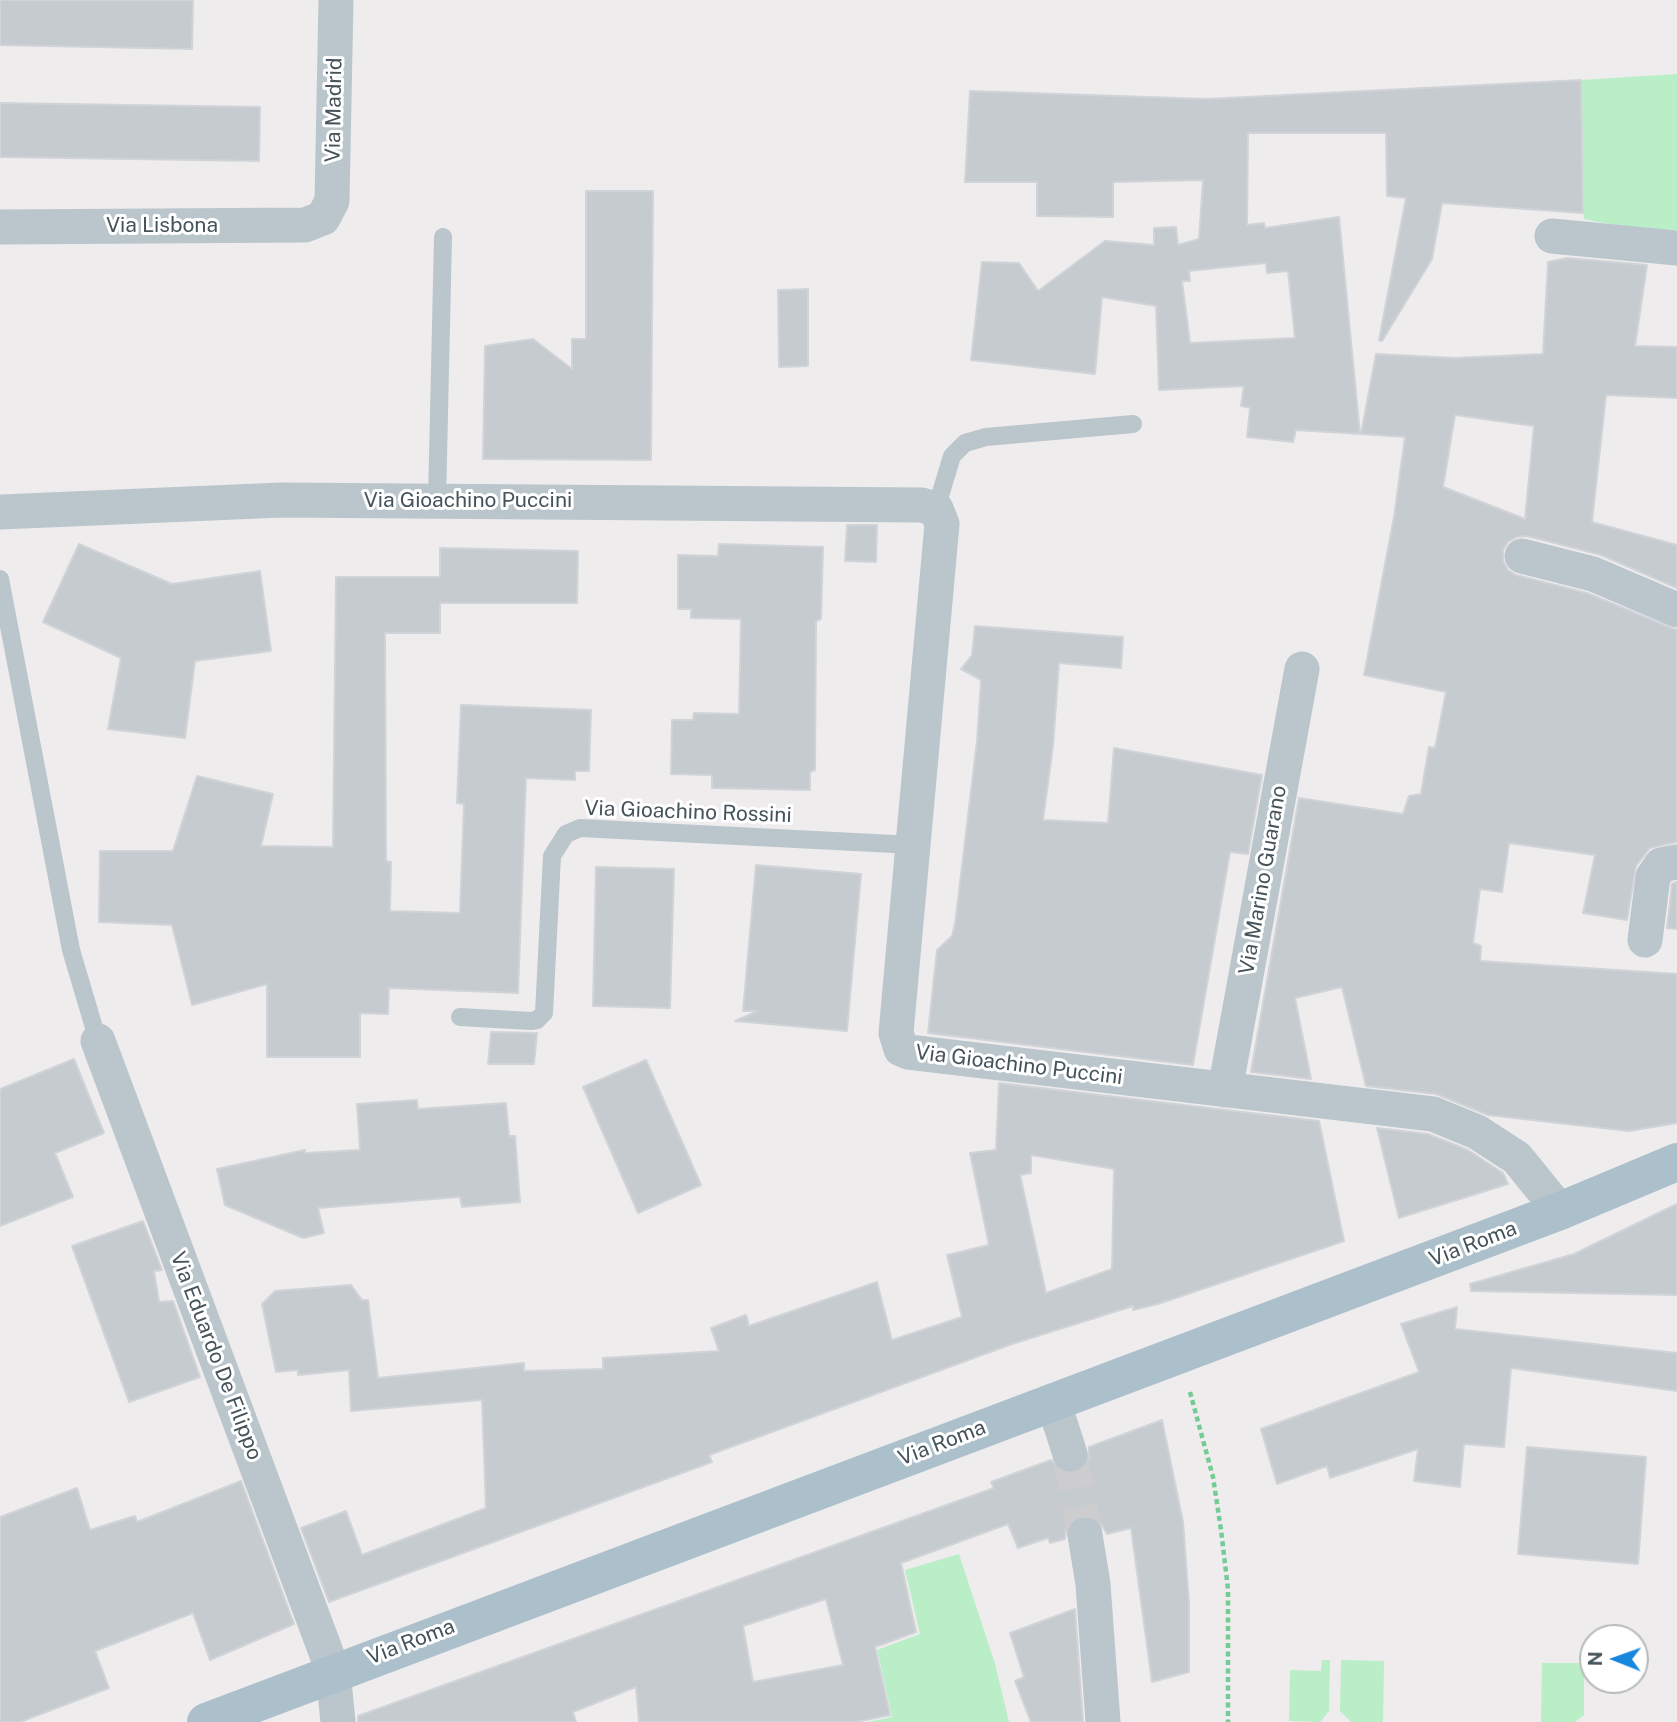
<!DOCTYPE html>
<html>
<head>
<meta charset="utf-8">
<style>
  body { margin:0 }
  #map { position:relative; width:1677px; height:1722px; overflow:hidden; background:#efeced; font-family:"Public Sans",sans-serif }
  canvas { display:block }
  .north { position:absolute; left:1579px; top:1624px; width:70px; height:70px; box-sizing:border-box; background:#fff; border:2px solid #b5babd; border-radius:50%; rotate:271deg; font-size:19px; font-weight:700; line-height:28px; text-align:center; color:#45535a }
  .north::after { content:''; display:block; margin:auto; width:24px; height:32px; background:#1888de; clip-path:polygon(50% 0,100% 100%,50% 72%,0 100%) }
</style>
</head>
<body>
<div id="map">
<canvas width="1677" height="1722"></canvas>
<div class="north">N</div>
</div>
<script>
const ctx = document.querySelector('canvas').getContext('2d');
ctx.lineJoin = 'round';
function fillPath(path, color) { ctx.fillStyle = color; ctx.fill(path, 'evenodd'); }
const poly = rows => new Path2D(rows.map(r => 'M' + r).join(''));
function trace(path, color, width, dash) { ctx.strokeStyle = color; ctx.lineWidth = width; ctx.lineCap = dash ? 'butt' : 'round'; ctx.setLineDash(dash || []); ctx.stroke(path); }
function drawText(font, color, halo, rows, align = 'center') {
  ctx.font = font + ' "Public Sans",sans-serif'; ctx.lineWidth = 6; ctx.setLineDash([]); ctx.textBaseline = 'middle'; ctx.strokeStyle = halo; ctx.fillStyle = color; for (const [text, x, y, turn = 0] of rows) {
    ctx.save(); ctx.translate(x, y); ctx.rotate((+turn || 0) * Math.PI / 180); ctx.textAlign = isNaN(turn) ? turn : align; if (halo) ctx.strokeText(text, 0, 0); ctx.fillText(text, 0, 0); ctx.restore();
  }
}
const green = poly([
  [1677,74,1677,230,1632,229,1584,219,1581,80],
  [959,1554,995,1664,1009,1722,868,1722,892,1717,877,1650,920,1634,905,1570],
  [1322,1660,1330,1660,1329,1711,1320,1722,1289,1721,1290,1670,1321,1671],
  [1341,1660,1384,1661,1383,1722,1351,1722,1340,1711],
  [1542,1663,1584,1663,1584,1715,1575,1722,1541,1722]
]);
const building = poly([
  [0,0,193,0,192,49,0,45,0,0],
  [1581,80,1583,213,1442,203,1432,259,1382,341,1379,340,1406,198,1387,196,1386,133,1248,133,1247,225,1264,223,1265,228,1339,217,1360,434,1296,430,1293,442,1247,437,1250,408,1241,406,1244,386,1159,390,1156,306,1102,297,1095,374,971,360,982,262,1019,263,1038,291,1105,241,1154,245,1154,228,1176,227,1178,245,1199,239,1203,180,1113,182,1113,217,1037,216,1037,182,965,182,970,91,1207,99,1581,80],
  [1266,263,1267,273,1288,271,1295,338,1190,343,1182,281,1190,281,1189,271,1266,263],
  [0,103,260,107,259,161,0,157,0,103],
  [586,191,653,191,651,460,483,459,485,346,533,339,572,369,572,339,586,339,586,191],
  [1567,258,1647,265,1635,346,1677,347,1677,398,1606,395,1592,522,1677,545,1677,588,1601,555,1527,536,1517,537,1508,542,1503,550,1503,561,1508,570,1516,575,1587,593,1677,630,1677,842,1650,848,1636,866,1627,920,1583,913,1595,855,1509,843,1502,892,1480,889,1473,943,1481,946,1480,961,1677,974,1677,1123,1629,1131,1488,1115,1436,1094,1366,1086,1342,987,1295,998,1311,1079,1251,1072,1299,798,1403,814,1409,796,1421,794,1429,747,1435,748,1446,692,1364,675,1394,517,1405,437,1361,434,1376,354,1455,358,1543,354,1548,262,1567,258],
  [1455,415,1534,426,1525,519,1443,487,1455,415],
  [808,289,808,366,779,367,778,290,808,289],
  [847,525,877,525,876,562,845,561,847,525],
  [79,544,172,584,260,571,271,651,195,661,185,738,108,729,121,658,43,622,79,544],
  [719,544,823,547,821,619,816,621,815,770,810,772,810,790,712,788,712,775,671,774,672,720,693,720,694,713,739,714,741,619,691,618,691,609,678,609,678,555,718,556,719,544],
  [440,548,578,551,577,603,440,603,440,633,385,633,386,861,391,862,390,911,460,913,464,804,457,803,461,705,591,710,589,771,575,771,575,780,526,778,518,993,389,988,388,1014,360,1013,360,1057,267,1057,267,984,192,1005,172,925,99,922,100,851,173,851,197,776,273,794,261,846,333,847,336,577,440,577,440,548],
  [975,626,1123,637,1121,668,1059,663,1053,746,1043,820,1108,823,1114,748,1262,775,1248,854,1230,852,1193,1065,928,1033,937,950,952,936,955,924,977,741,981,680,961,669,972,655,975,626],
  [756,865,861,874,847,1031,735,1021,758,1011,743,1011,756,865],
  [596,867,674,869,670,1008,593,1006,596,867],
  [1677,882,1677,929,1667,928,1672,884,1677,882],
  [491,1032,537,1033,534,1064,488,1064,491,1032],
  [74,1059,104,1133,55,1153,73,1197,0,1226,0,1089,74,1059],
  [646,1060,701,1185,638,1213,583,1087,646,1060],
  [999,1083,1319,1121,1344,1241,1158,1304,1133,1310,1133,1306,1012,1344,709,1455,712,1462,329,1602,301,1528,346,1511,362,1555,486,1508,482,1400,351,1411,349,1370,298,1375,298,1370,276,1372,262,1304,275,1291,351,1285,362,1300,368,1300,378,1378,524,1363,524,1371,603,1369,603,1358,719,1351,711,1328,746,1315,749,1326,877,1282,892,1340,962,1317,947,1255,989,1245,970,1153,996,1150,999,1083],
  [1031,1155,1114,1169,1112,1269,1046,1293,1020,1175,1031,1173,1031,1155],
  [417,1100,418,1109,506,1103,509,1136,515,1136,520,1202,462,1207,460,1197,318,1208,324,1233,303,1238,225,1205,217,1169,305,1150,305,1153,360,1150,357,1104,417,1100],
  [1377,1128,1428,1134,1468,1150,1503,1173,1508,1184,1399,1218,1377,1128],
  [1677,1204,1677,1295,1471,1291,1470,1284,1574,1254,1677,1204],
  [143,1221,162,1270,154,1271,159,1302,173,1301,200,1377,129,1402,72,1246,143,1221],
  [1457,1307,1455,1329,1677,1353,1677,1391,1511,1368,1504,1447,1464,1444,1460,1487,1414,1481,1418,1449,1330,1478,1327,1466,1277,1484,1261,1429,1419,1372,1401,1324,1457,1307],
  [1162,1420,1183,1522,1189,1603,1189,1672,1152,1682,1131,1528,1107,1534,1100,1522,1082,1515,1072,1520,1066,1529,1065,1539,1050,1543,1048,1538,1018,1548,1008,1524,901,1563,916,1632,875,1647,890,1715,856,1722,639,1722,636,1687,573,1712,576,1722,358,1722,358,1716,994,1488,991,1482,1051,1460,1065,1473,1077,1473,1089,1459,1089,1447,1162,1420],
  [826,1599,843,1665,753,1682,743,1626,826,1599],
  [1527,1447,1646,1457,1638,1564,1518,1554,1527,1447],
  [241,1481,294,1624,210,1660,193,1613,95,1651,109,1688,20,1722,0,1722,0,1517,77,1488,90,1530,135,1516,137,1522,241,1481],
  [1075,1609,1083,1722,1031,1722,1015,1681,1024,1677,1010,1633,1075,1609]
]);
const streetTunnel = poly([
  [1070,1454,1085,1535]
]);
const path = poly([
  [1190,1392,1213,1477,1221,1530,1228,1589,1228,1722]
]);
const lane = poly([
  [437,501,443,237],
  [936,509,952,456,965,443,986,437,1133,424],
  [0,579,71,950,98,1041],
  [460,1017,531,1021,537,1020,544,1013,552,856,566,834,580,828,913,845]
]);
const street = poly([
  [0,227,305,225,323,218,332,201,336,0],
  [1552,236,1677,248],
  [0,512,282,500,922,505,936,509,942,524,896,1033,901,1049,908,1052,1433,1114,1477,1132,1517,1158,1560,1211],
  [1522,556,1593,574,1677,610],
  [1645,940,1653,877,1661,865,1677,862],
  [98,1041,333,1671,338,1722],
  [1225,1090,1302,669],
  [1053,1401,1070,1454],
  [1085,1535,1093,1584,1103,1722]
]);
const primary = poly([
  [206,1722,1560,1211,1677,1162]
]);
const streetNames = [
  ["Via Madrid",334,110,-89],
  ["Via Lisbona",162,226],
  ["Via Gioachino Puccini",468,501],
  ["Via Gioachino Rossini",688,812,2],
  ["Via Marino Guarano",1263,880,-80],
  ["Via Gioachino Puccini",1019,1065,7],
  ["Via Roma",1473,1244,-21],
  ["Via Eduardo De Filippo",216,1356,69],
  ["Via Roma",942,1443,-21],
  ["Via Roma",411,1642,-21]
];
fillPath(green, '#b9eec7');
fillPath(building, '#c6cbd0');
trace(building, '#d0d4d8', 2);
trace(streetTunnel, '#cdcdd0', 35, [35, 18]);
trace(path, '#72cc94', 4.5, [5, 3.5]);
trace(lane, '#bac6cc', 18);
trace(street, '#bac6cc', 35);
trace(primary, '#acc0cc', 38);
drawText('21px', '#45535a', '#fff', streetNames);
</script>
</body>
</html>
